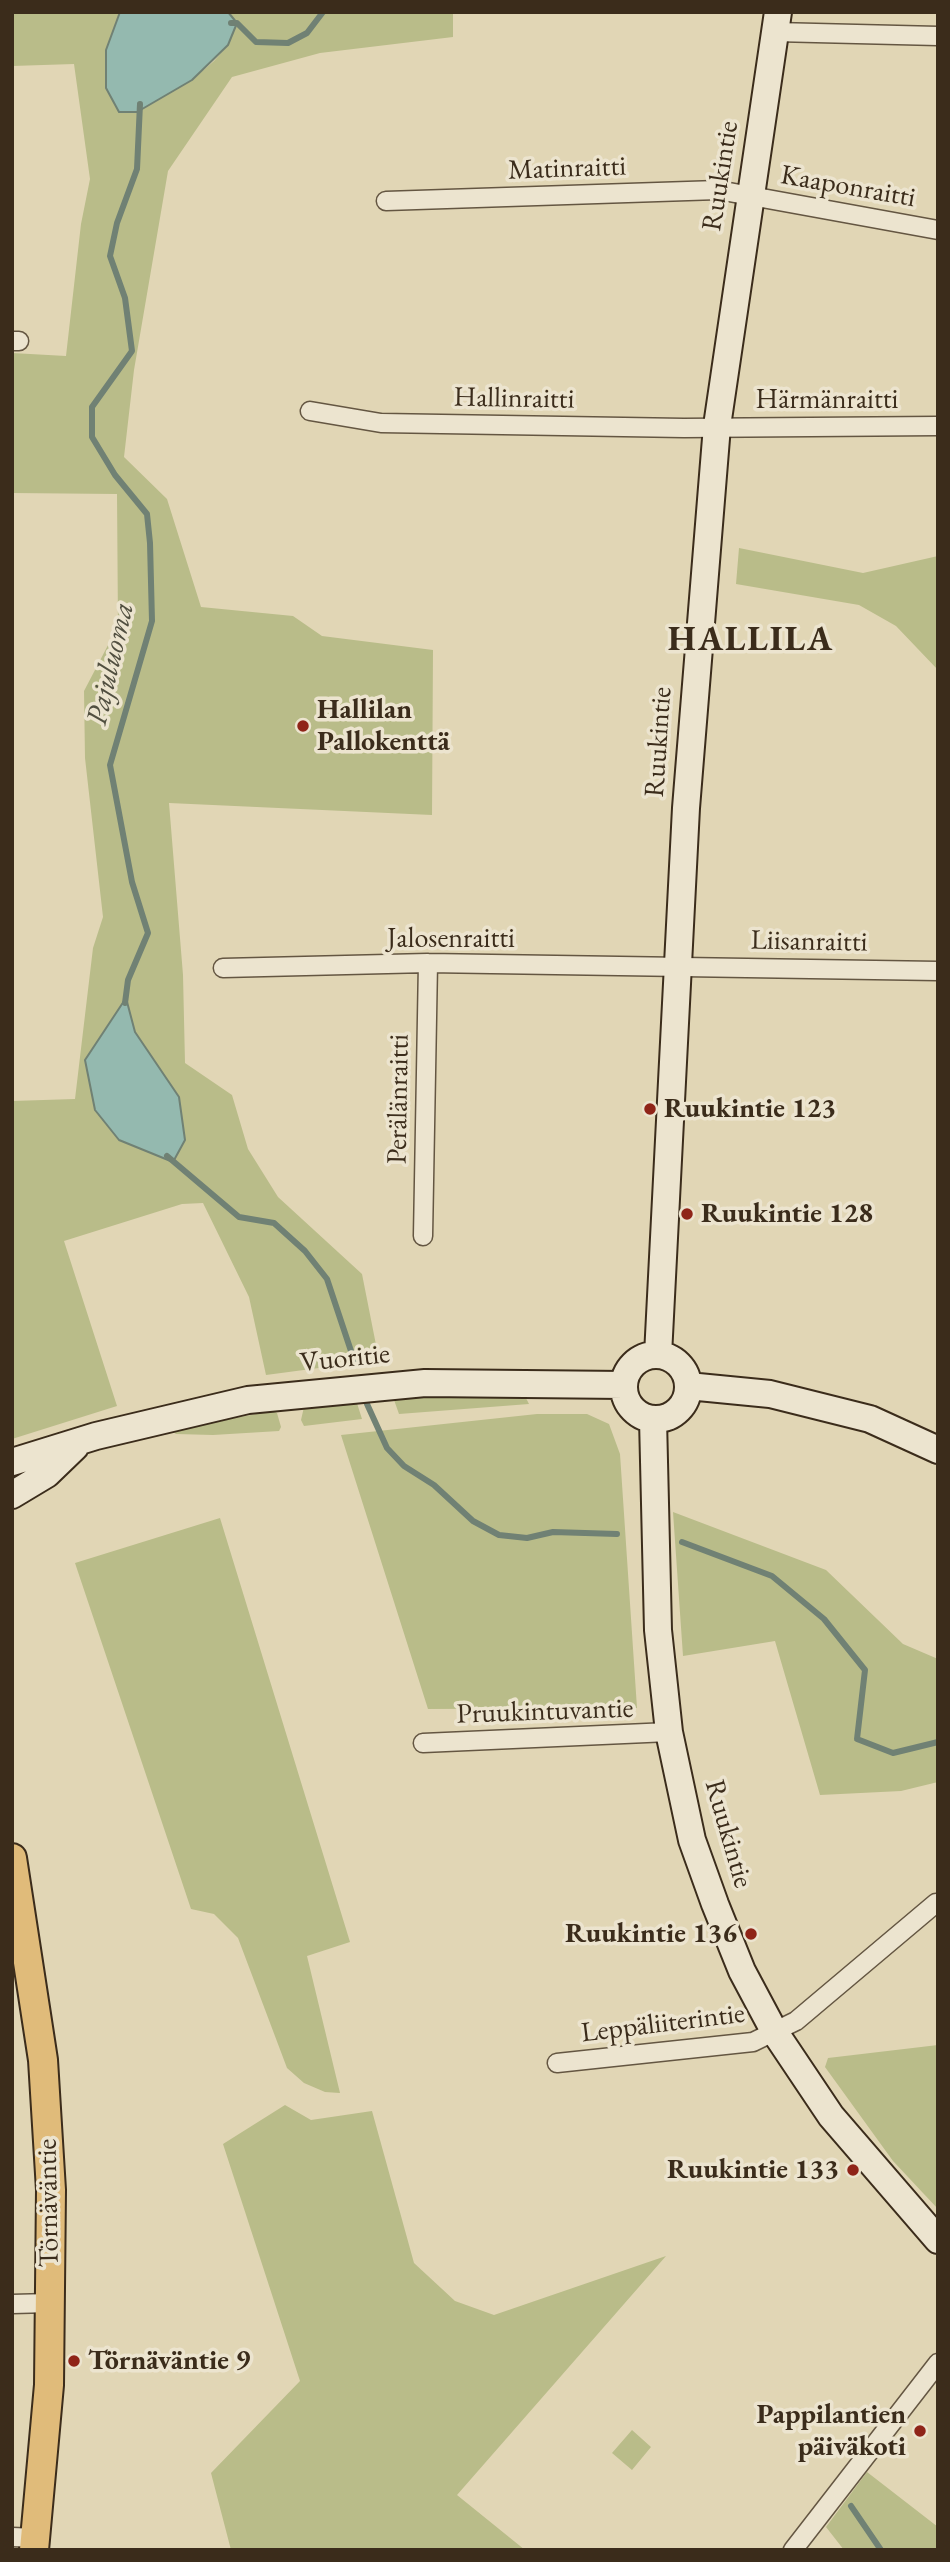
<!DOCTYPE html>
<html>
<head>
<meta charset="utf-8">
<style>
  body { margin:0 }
  #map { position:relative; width:950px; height:2562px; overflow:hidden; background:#e1d6b5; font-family:"EB Garamond",serif }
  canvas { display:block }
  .frame { position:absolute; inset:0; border:14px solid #3b2c1b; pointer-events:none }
</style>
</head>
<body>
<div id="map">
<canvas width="950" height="2562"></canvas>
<div class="frame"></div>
</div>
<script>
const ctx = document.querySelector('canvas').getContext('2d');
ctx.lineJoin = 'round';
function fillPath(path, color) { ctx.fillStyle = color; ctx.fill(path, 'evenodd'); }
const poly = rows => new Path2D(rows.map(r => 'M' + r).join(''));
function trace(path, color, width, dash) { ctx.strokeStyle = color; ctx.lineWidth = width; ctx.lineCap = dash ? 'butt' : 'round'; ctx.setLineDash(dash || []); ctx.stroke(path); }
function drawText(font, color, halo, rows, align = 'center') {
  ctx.font = font + ' "EB Garamond",serif'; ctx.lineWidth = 7; ctx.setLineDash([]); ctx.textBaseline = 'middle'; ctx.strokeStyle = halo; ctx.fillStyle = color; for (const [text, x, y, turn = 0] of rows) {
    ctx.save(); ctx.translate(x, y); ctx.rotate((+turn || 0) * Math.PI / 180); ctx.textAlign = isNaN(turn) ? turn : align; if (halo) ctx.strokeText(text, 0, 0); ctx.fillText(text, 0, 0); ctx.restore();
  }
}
const green = poly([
  [12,12,120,12,106,50,119,112,137,112,192,80,214,61,228,45,237,23,228,12,453,12,453,37,320,53,232,77,168,171,134,370,124,457,167,499,201,607,293,616,322,636,433,650,432,815,169,803,183,975,185,1063,232,1095,248,1149,278,1197,362,1274,379,1360,266,1375,249,1297,203,1203,182,1204,64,1241,117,1406,12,1439,12,1101,75,1099,93,948,103,917,85,758,84,691,118,626,117,494,12,493,12,353,66,356,81,224,90,179,74,64,12,66],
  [126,999,135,1032,144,1049,85,1060],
  [739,548,863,573,938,556,938,670,896,626,859,605,736,584],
  [462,1394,526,1398,529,1404,399,1414,393,1397],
  [356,1400,362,1419,304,1426,301,1420,304,1407],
  [272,1411,277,1413,281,1427,279,1431,213,1435,176,1434,171,1430],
  [537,1414,587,1414,609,1424,620,1454,637,1708,428,1709,341,1435],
  [673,1512,826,1570,903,1644,938,1659,938,1782,901,1791,820,1795,775,1641,683,1656],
  [220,1518,350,1942,307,1956,340,2093,325,2092,304,2083,287,2068,238,1938,214,1914,191,1909,75,1563],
  [938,2045,938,2209,893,2161,825,2067,828,2058],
  [285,2105,311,2120,372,2111,414,2263,455,2301,494,2315,666,2256,457,2495,525,2550,231,2550,211,2473,300,2381,223,2144],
  [632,2430,651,2447,632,2470,612,2453],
  [867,2472,938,2527,938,2550,844,2550,826,2527]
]);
const water = poly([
  [120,12,228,12,237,23,228,45,192,80,137,112,119,112,106,88,106,50,120,12],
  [126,998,135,1032,179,1097,185,1140,173,1162,119,1140,95,1110,85,1060,126,998]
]);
const stream = poly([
  [231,23,237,23,256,42,288,43,307,33,323,12],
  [125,1003,128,980,148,933,132,882,110,765,152,621,150,543,147,514,115,475,92,437,92,407,132,351,125,298,110,256,117,223,137,169,140,104],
  [167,1156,239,1217,274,1223,305,1251,327,1279,355,1363],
  [367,1404,387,1448,404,1466,434,1485,473,1521,499,1535,527,1538,553,1532,617,1534],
  [682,1542,772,1576,824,1619,865,1670,857,1739,893,1753,938,1742],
  [851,2506,881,2550]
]);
const street = poly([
  [775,32,938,36],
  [386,201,718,190,938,230],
  [12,341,19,341],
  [310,411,381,423,684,428,938,426],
  [223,968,428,963,938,971],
  [423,1236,428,963],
  [423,1743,669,1732],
  [557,2063,753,2042,796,2021,936,1903],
  [12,2304,50,2303],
  [12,2537,36,2538],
  [793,2550,938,2363]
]);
const secondary = poly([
  [658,1355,686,808,717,426,778,12],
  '624 1387a32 32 0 1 1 64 0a32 32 0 1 1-64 0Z',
  [688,1386,770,1394,870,1419,938,1450],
  [653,1419,658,1630,669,1732,692,1840,715,1904,742,1971,774,2031,831,2116,938,2240],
  [12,1462,96,1436,248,1400,425,1383,624,1385],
  [12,1495,47,1474,75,1447]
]);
const primary = poly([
  [12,1858,43,2060,51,2190,49,2385,34,2550]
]);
const markers = [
  [303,726,7,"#8f2418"],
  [650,1109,7,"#8f2418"],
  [687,1214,7,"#8f2418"],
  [751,1934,7,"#8f2418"],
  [853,2170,7,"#8f2418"],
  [74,2361,7,"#8f2418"],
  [920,2431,7,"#8f2418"]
];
const streetNames = [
  ["Matinraitti",567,169,-2],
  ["Ruukintie",721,176,-81],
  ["Kaaponraitti",848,187,10],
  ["Hallinraitti",514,399,1],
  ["Härmänraitti",827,400],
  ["Ruukintie",659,742,-86],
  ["Jalosenraitti",451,939],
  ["Liisanraitti",809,942,1],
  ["Perälänraitti",399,1099,-89],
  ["Vuoritie",345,1359,-6],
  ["Pruukintuvantie",545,1712,-2],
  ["Ruukintie",728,1834,74],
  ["Leppäliiterintie",663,2024,-7],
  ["Törnäväntie",49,2203,-91]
];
const poiNames = [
  ["Hallilan",317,710],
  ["Pallokenttä",317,742],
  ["Ruukintie 123",664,1109],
  ["Ruukintie 128",701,1214],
  ["Ruukintie 136",737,1934,"right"],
  ["Ruukintie 133",839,2170,"right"],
  ["Törnäväntie 9",88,2361],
  ["Pappilantien",906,2415,"right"],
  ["päiväkoti",906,2447,"right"]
];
const waterNames = [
  ["Pajuluoma",111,664,-77]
];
const districtNames = [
  ["HALLILA",751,640]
];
fillPath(green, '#b9bc89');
fillPath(water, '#94b9af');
trace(water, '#708174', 2);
trace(stream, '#708174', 6);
trace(street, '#645642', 21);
trace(secondary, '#3b2c1b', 30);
trace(primary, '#3b2c1b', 32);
trace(street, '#ece4cf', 18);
trace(secondary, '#ece4cf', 26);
trace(primary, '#e0bb7a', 28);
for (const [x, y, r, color] of markers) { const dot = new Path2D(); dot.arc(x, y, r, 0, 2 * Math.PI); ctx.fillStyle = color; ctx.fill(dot); trace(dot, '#ece4cf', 2.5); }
drawText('28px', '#3b2c1b', '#ece4cf', streetNames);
drawText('bold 28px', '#3b2c1b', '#ece4cf', poiNames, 'left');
drawText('italic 30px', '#514f40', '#ece4cf', waterNames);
ctx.letterSpacing = '2px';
drawText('bold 35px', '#3b2c1b', '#ece4cf', districtNames);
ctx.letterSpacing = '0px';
</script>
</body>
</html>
